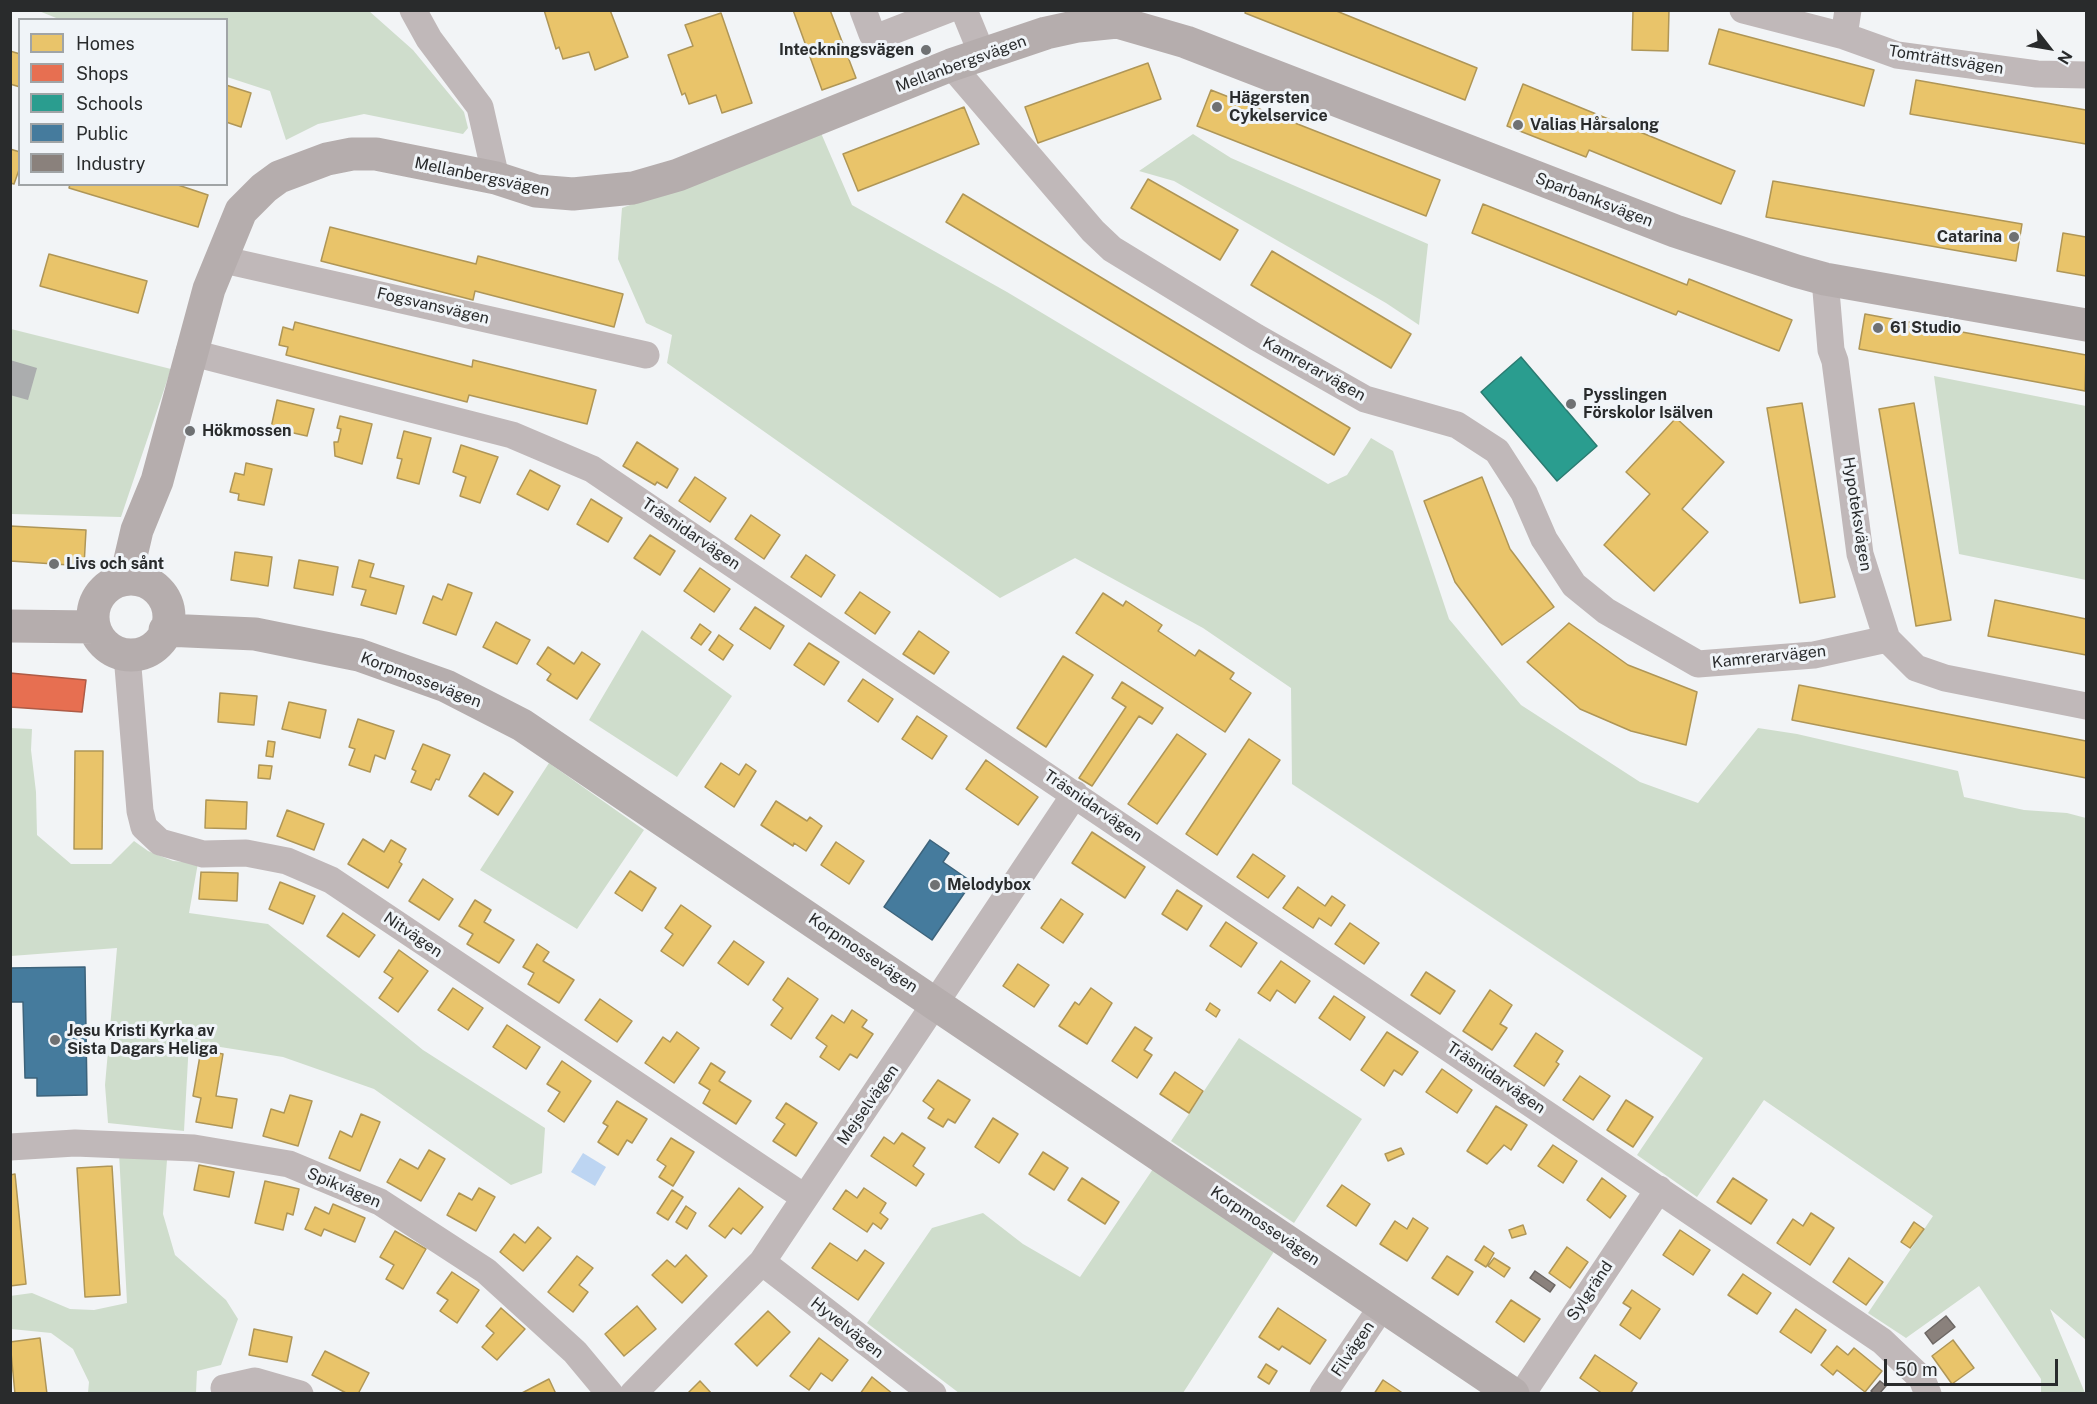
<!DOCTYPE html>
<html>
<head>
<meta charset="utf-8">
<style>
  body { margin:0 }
  #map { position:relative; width:2097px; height:1404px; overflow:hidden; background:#f2f4f6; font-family:"Public Sans",sans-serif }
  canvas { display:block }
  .frame { position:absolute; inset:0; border:12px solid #292b2c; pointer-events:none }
  .legend { position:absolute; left:18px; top:18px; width:210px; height:168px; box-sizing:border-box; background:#f0f4f8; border:2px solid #a0a4a6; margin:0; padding:8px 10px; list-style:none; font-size:18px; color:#292b2c }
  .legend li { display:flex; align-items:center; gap:12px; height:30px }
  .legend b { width:30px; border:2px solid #a0a4a6 }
  .north { position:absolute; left:2019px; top:18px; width:60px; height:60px; -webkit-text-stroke:4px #f0f4f8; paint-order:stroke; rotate:121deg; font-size:16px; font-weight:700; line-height:24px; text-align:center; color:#292b2c }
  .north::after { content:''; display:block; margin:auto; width:21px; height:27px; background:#292b2c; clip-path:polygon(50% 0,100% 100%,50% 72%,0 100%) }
  .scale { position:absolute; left:1884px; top:1359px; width:174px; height:27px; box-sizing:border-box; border:3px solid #292b2c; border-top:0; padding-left:8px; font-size:18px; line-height:21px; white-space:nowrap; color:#292b2c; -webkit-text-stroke:4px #f0f4f8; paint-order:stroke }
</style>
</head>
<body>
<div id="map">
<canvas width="2097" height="1404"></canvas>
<div class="frame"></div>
<ul class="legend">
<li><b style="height:16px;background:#e9c46a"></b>Homes</li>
<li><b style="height:16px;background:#e76f51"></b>Shops</li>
<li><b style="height:16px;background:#2a9d8f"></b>Schools</li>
<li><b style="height:16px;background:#457b9d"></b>Public</li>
<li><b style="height:16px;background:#8a817c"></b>Industry</li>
</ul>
<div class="north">N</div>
<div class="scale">50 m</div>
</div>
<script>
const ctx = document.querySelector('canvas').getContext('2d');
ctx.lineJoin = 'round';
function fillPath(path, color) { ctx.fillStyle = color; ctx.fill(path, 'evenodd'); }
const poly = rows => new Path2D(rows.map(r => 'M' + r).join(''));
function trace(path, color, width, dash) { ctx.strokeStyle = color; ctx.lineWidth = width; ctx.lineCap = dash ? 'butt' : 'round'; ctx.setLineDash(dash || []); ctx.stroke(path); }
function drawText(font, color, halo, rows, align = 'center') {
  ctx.font = font + ' "Public Sans",sans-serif'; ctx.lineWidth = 6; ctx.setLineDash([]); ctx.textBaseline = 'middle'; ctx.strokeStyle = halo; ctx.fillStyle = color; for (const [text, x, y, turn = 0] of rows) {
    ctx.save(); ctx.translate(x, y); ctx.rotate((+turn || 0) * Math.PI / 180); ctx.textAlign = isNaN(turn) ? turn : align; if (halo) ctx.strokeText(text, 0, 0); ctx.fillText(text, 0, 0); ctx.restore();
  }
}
const green = poly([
  [39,11,369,11,413,50,464,112,468,128,463,134,364,114,318,124,286,140,270,91,227,77,226,20,61,20],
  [821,133,852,205,1007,292,1328,484,1347,475,1371,438,1393,451,1449,619,1521,705,1640,782,1698,803,1758,728,1797,734,1958,771,1964,797,2024,810,2067,813,2086,818,2086,1340,2050,1309,2085,1393,2041,1393,2041,1379,1979,1286,1906,1338,1868,1313,1933,1216,1764,1100,1697,1197,1637,1155,1703,1058,1292,784,1291,688,1203,628,1075,558,1000,598,667,363,672,335,646,323,618,259,622,208],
  [1193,134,1231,158,1428,244,1419,325,1386,303,1174,181,1139,171],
  [11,329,171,369,121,517,11,514],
  [1934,376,2086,406,2086,580,1959,554],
  [642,630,732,696,677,777,589,720],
  [10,728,32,729,31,750,36,792,37,835,71,864,111,864,134,841,148,851,173,861,198,863,189,913,268,924,423,1050,545,1128,542,1173,511,1185,374,1089,283,1057,189,1042,184,1131,108,1123,105,1085,117,948,11,956],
  [549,763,644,830,577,929,480,870],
  [1239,1038,1362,1119,1294,1223,1171,1141],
  [119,1153,167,1160,163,1214,175,1255,226,1300,238,1319,221,1365,197,1371,196,1393,88,1393,89,1382,73,1349,51,1333,11,1329,10,1296,32,1293,70,1309,94,1310,127,1303],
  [1153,1169,1275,1250,1183,1393,959,1393,867,1323,932,1228,983,1213,1023,1244,1080,1277]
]);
const water = poly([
  [583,1153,606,1167,595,1186,571,1172]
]);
const homes = poly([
  [544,10,610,10,628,57,595,70,589,52,563,59,559,47,556,49,544,10],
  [793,10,830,10,856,78,822,90,793,10],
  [1246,10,1334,10,1477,68,1465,100,1245,13,1246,10],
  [1633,10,1669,10,1668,51,1632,50,1633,10],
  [721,13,752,103,722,113,716,95,689,104,685,93,682,95,668,55,693,46,685,25,721,13],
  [1719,29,1874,70,1864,106,1709,64,1719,29],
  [10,51,20,54,20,87,10,84,10,51],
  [1148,63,1161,99,1038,143,1025,107,1148,63],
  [1916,80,2086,110,2086,144,1910,114,1916,80],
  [1523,84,1735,171,1721,204,1589,150,1586,157,1507,126,1523,84],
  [226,85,251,93,241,127,226,122,226,85],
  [1211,90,1440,180,1426,216,1197,126,1211,90],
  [964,107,979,144,858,191,843,154,964,107],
  [10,149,20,152,20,167,14,184,10,183,10,149],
  [1148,179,1238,230,1220,260,1131,208,1148,179],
  [1773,181,2022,224,2016,261,1766,217,1773,181],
  [70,184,175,184,208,195,198,227,69,188,70,184],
  [963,194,1350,428,1334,455,946,222,963,194],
  [1483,204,1687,285,1689,279,1792,320,1779,351,1678,311,1676,315,1472,233,1483,204],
  [330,227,476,264,478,256,623,294,614,327,475,291,473,300,321,261,330,227],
  [2063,233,2086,237,2086,276,2057,271,2063,233],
  [1272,251,1411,334,1391,368,1251,285,1272,251],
  [49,254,147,281,138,313,40,286,49,254],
  [1865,314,2086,355,2085,391,1859,349,1865,314],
  [295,322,472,367,473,360,596,390,587,424,469,395,467,402,286,355,288,347,279,345,283,327,293,330,295,322],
  [277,400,314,409,307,436,271,428,277,400],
  [1802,403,1835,597,1800,603,1767,408,1802,403],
  [1914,403,1951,620,1916,626,1879,409,1914,403],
  [340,416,372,424,362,464,335,456,334,442,338,442,341,429,337,428,340,416],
  [1676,418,1724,462,1682,509,1708,532,1654,591,1604,545,1650,494,1626,472,1676,418],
  [404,431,431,438,419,484,397,478,402,459,397,458,404,431],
  [637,442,678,469,667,488,657,482,655,485,623,466,637,442],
  [461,445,498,457,480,503,460,496,466,477,453,472,461,445],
  [246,463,272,469,264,505,238,500,239,494,230,492,235,473,244,475,246,463],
  [530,470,560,486,548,510,517,494,530,470],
  [695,477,726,498,710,522,679,501,695,477],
  [1482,477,1510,549,1554,607,1502,645,1455,582,1424,501,1482,477],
  [591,499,622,518,608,542,577,524,591,499],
  [751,515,780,535,764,559,735,539,751,515],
  [10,526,86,530,84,566,10,561,10,526],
  [650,535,675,551,660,575,634,558,650,535],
  [235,552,272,557,268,586,231,580,235,552],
  [806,555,835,575,821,597,791,577,806,555],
  [299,560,338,567,333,595,294,588,299,560],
  [359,560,374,564,370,577,404,586,396,614,361,605,366,590,352,587,359,560],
  [700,568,730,589,714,612,684,591,700,568],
  [448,584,472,593,456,635,423,623,433,596,442,600,448,584],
  [860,592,890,612,875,634,845,613,860,592],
  [1103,593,1123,606,1126,601,1162,625,1158,631,1195,656,1199,650,1234,673,1230,679,1251,693,1225,732,1076,633,1103,593],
  [1995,600,2086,619,2086,655,1988,636,1995,600],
  [755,607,784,626,770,649,740,629,755,607],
  [496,622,530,640,517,664,483,647,496,622],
  [1569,623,1628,665,1697,692,1686,745,1631,731,1580,709,1527,662,1569,623],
  [700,624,711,632,701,645,691,638,700,624],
  [919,631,949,652,934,674,903,654,919,631],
  [719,635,733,645,723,660,709,650,719,635],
  [809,643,839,662,824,685,794,665,809,643],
  [548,647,574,664,582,652,600,664,577,699,547,680,551,674,537,664,548,647],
  [1063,656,1093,675,1046,747,1017,728,1063,656],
  [863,679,893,699,878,722,848,701,863,679],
  [1122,682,1163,708,1152,724,1139,716,1092,786,1079,778,1126,707,1112,698,1122,682],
  [1799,685,2086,741,2086,778,1792,720,1799,685],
  [220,693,257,696,254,725,218,722,220,693],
  [289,702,326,710,320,738,282,729,289,702],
  [917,716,947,736,932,759,902,739,917,716],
  [358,719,394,731,385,759,375,755,370,772,349,765,355,749,349,747,358,719],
  [1177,734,1206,754,1157,824,1128,804,1177,734],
  [1249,739,1280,760,1217,855,1186,834,1249,739],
  [268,741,275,742,273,757,266,756,268,741],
  [423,744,450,755,439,780,436,779,431,790,411,782,416,771,412,769,423,744],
  [75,751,103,751,102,849,74,849,75,751],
  [986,760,1038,797,1018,825,966,789,986,760],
  [721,763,739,775,746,764,756,771,734,807,705,787,721,763],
  [259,765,272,766,270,779,258,778,259,765],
  [484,773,513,792,498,815,469,796,484,773],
  [206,800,247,802,246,829,205,828,206,800],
  [776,801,807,821,810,817,822,826,806,851,794,843,793,846,761,825,776,801],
  [287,810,324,824,314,850,277,836,287,810],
  [1092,832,1145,867,1125,898,1072,863,1092,832],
  [363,839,384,852,391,840,406,849,399,862,402,864,388,888,348,864,363,839],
  [836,842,864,861,849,884,821,865,836,842],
  [1253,854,1285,876,1268,898,1237,877,1253,854],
  [630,871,656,888,642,911,615,893,630,871],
  [201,872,238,873,237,901,199,899,201,872],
  [423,879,453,899,439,920,409,901,423,879],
  [280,882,315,896,303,924,269,909,280,882],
  [1298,887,1325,906,1332,896,1345,905,1331,926,1319,918,1313,928,1283,908,1298,887],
  [1177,890,1202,906,1187,930,1162,914,1177,890],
  [1061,899,1083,914,1063,943,1041,928,1061,899],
  [475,900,491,910,484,922,514,940,499,963,467,944,473,934,459,926,475,900],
  [681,905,711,926,683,966,661,951,673,934,665,928,681,905],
  [343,913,375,935,359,957,327,936,343,913],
  [1226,922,1257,943,1241,967,1210,946,1226,922],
  [1350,923,1379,943,1364,964,1335,944,1350,923],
  [734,941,764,962,748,985,718,963,734,941],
  [537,944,549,952,543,961,574,980,559,1003,528,984,534,973,523,967,537,944],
  [399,950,428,971,398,1012,379,998,393,978,384,972,399,950],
  [1281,961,1310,981,1295,1003,1277,990,1270,1001,1258,993,1281,961],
  [1018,964,1049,985,1034,1007,1003,986,1018,964],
  [1426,972,1455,991,1440,1014,1411,995,1426,972],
  [788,978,818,999,791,1039,771,1025,783,1008,773,1000,788,978],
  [453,988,483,1008,468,1030,438,1010,453,988],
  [1091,988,1112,1003,1087,1044,1059,1026,1075,1002,1079,1005,1091,988],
  [1490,990,1512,1005,1500,1024,1507,1028,1492,1050,1463,1031,1490,990],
  [1334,996,1365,1017,1350,1040,1319,1018,1334,996],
  [600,999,632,1021,617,1042,585,1020,600,999],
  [1210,1003,1220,1010,1216,1017,1206,1010,1210,1003],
  [852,1010,867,1020,862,1027,873,1034,857,1058,850,1054,839,1070,820,1057,827,1046,816,1038,832,1015,844,1023,852,1010],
  [507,1025,540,1047,526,1069,493,1047,507,1025],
  [1135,1027,1152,1038,1144,1050,1152,1055,1137,1078,1112,1061,1135,1027],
  [677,1032,699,1048,674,1083,645,1063,663,1037,670,1042,677,1032],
  [1387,1032,1418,1052,1402,1075,1394,1070,1384,1086,1361,1070,1387,1032],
  [1536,1033,1563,1051,1556,1062,1559,1064,1544,1086,1514,1066,1536,1033],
  [201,1050,223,1054,216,1096,237,1099,232,1128,196,1122,201,1098,193,1096,201,1050],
  [562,1061,591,1081,564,1122,548,1111,560,1092,547,1084,562,1061],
  [711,1063,725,1072,719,1081,751,1101,736,1124,703,1103,710,1090,699,1083,711,1063],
  [1442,1069,1472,1090,1457,1113,1426,1092,1442,1069],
  [1175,1072,1203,1091,1189,1113,1160,1094,1175,1072],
  [1580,1076,1610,1096,1593,1120,1563,1100,1580,1076],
  [938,1080,970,1100,955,1123,948,1119,943,1127,928,1118,934,1109,923,1101,938,1080],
  [290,1095,312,1101,298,1146,263,1136,271,1109,284,1113,290,1095],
  [1626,1100,1653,1117,1633,1147,1607,1130,1626,1100],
  [617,1101,647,1119,632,1143,627,1140,618,1155,598,1142,608,1126,603,1123,617,1101],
  [786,1103,817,1123,796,1156,773,1141,785,1124,776,1118,786,1103],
  [1496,1106,1527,1125,1511,1150,1504,1145,1487,1164,1467,1151,1496,1106],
  [361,1114,380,1122,360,1171,329,1158,340,1131,352,1137,361,1114],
  [993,1118,1018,1134,999,1163,975,1147,993,1118],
  [902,1133,925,1148,913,1166,924,1174,916,1186,871,1156,884,1137,894,1144,902,1133],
  [671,1138,694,1152,673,1186,659,1177,666,1166,657,1160,671,1138],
  [1553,1145,1577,1161,1563,1183,1538,1166,1553,1145],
  [1401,1148,1404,1154,1388,1161,1385,1154,1401,1148],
  [429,1150,445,1159,421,1201,387,1182,400,1159,418,1169,429,1150],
  [1043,1152,1068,1168,1054,1190,1029,1174,1043,1152],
  [199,1165,234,1172,229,1197,194,1190,199,1165],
  [112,1166,120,1295,85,1297,77,1168,112,1166],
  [15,1174,26,1284,10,1286,10,1175,15,1174],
  [1082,1178,1119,1202,1105,1224,1068,1200,1082,1178],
  [1602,1178,1626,1196,1610,1218,1587,1200,1602,1178],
  [1733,1178,1767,1200,1751,1224,1717,1202,1733,1178],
  [265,1181,299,1189,293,1215,287,1213,283,1230,255,1223,265,1181],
  [1342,1185,1370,1204,1356,1226,1327,1206,1342,1185],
  [479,1188,495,1197,476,1231,447,1215,459,1193,472,1200,479,1188],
  [739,1188,763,1207,741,1234,733,1228,725,1238,709,1226,739,1188],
  [864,1188,886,1203,880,1213,888,1219,881,1229,873,1223,867,1232,833,1209,846,1190,857,1198,864,1188],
  [672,1190,683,1197,668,1220,657,1213,672,1190],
  [333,1204,365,1218,355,1242,324,1229,321,1236,305,1229,315,1207,329,1214,333,1204],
  [686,1206,696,1213,687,1229,676,1222,686,1206],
  [1811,1213,1834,1228,1810,1265,1777,1243,1793,1219,1803,1226,1811,1213],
  [1413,1218,1428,1228,1407,1261,1380,1244,1395,1221,1407,1229,1413,1218],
  [1914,1222,1924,1229,1910,1248,1901,1242,1914,1222],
  [1523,1225,1526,1234,1512,1238,1509,1230,1523,1225],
  [538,1227,551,1238,523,1271,500,1252,514,1234,525,1243,538,1227],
  [1680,1230,1710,1250,1693,1275,1663,1255,1680,1230],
  [395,1231,426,1249,403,1289,386,1279,394,1265,380,1257,395,1231],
  [830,1243,857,1261,865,1250,884,1263,858,1300,812,1268,830,1243],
  [1484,1246,1494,1253,1486,1267,1475,1260,1484,1246],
  [1567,1247,1588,1262,1570,1288,1549,1273,1567,1247],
  [686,1255,707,1276,682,1303,652,1275,667,1260,675,1267,686,1255],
  [577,1256,593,1268,579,1285,588,1292,573,1312,548,1292,577,1256],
  [1447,1256,1473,1272,1458,1295,1432,1278,1447,1256],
  [1494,1258,1510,1268,1504,1277,1488,1266,1494,1258],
  [1849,1258,1883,1282,1866,1305,1833,1282,1849,1258],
  [452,1272,479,1290,457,1323,440,1311,448,1300,437,1293,452,1272],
  [1743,1274,1771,1293,1757,1314,1728,1295,1743,1274],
  [1632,1290,1660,1309,1640,1339,1620,1325,1631,1308,1623,1303,1632,1290],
  [1511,1300,1540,1319,1524,1342,1496,1322,1511,1300],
  [637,1306,656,1329,624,1356,605,1334,637,1306],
  [501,1308,525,1329,497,1360,482,1347,494,1333,486,1326,501,1308],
  [1278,1308,1326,1340,1310,1364,1282,1346,1279,1350,1259,1337,1278,1308],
  [1796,1309,1826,1330,1811,1353,1780,1332,1796,1309],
  [768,1311,790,1332,757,1366,735,1344,768,1311],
  [254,1329,292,1337,287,1362,249,1355,254,1329],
  [40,1338,47,1394,15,1394,10,1342,40,1338],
  [819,1338,848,1360,832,1381,821,1373,809,1390,790,1376,819,1338],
  [1953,1340,1974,1368,1952,1384,1932,1356,1953,1340],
  [1837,1346,1848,1355,1854,1348,1882,1371,1865,1392,1837,1370,1833,1375,1821,1365,1837,1346],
  [325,1351,369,1373,358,1394,348,1394,312,1375,325,1351],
  [1595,1355,1637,1383,1630,1394,1603,1394,1580,1378,1595,1355],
  [1266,1364,1277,1371,1269,1384,1258,1377,1266,1364],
  [872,1377,893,1394,860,1394,872,1377],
  [549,1379,556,1394,520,1394,549,1379],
  [1383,1380,1404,1394,1374,1394,1383,1380],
  [700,1381,712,1394,687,1394,700,1381]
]);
const shops = poly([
  [10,673,86,680,82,712,10,707,10,673]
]);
const schools = poly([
  [1521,357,1597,446,1557,481,1481,392,1521,357]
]);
const public = poly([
  [930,840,949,853,943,862,972,882,932,940,884,907,930,840],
  [85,967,87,1095,37,1096,37,1078,25,1078,23,1002,10,1002,10,968,85,967]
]);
const industry = poly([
  [1535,1271,1555,1285,1550,1292,1530,1278,1535,1271],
  [1946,1316,1955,1327,1933,1344,1925,1333,1946,1316],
  [1880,1381,1886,1386,1879,1394,1874,1394,1871,1391,1880,1381]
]);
const building = poly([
  [10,360,37,368,28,400,10,395]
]);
const street = poly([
  [413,10,429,39,480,107,496,178],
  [863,10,872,34,880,36,947,10],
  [964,10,982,54],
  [1743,10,1844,36,1897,55,2037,74,2086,75],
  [1844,36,1848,10],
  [951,65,1093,231,1112,249,1256,337,1365,399,1457,425,1497,451,1524,493,1544,539,1574,585,1606,611,1698,664,1814,655,1887,639],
  [220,259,646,355],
  [1825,279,1831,350,1835,361,1860,554,1887,639,1916,668,1945,678,2086,706],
  [189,352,512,435,592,469,1882,1341,1922,1379,1928,1394],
  [127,655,140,811,144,827,160,842,203,854,246,853,287,861,331,880,804,1197],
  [10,1147,75,1143,194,1148,289,1164,380,1202,486,1271,575,1352,610,1394],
  [762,1262,933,1394],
  [224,1388,255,1381,300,1394],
  [633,1394,762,1262,1075,794],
  [1323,1394,1383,1305],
  [1522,1394,1659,1189]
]);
const secondary = poly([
  [132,579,130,560,137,530,157,481,209,289,241,211,264,188,279,177,327,159,352,154,376,154,496,178,536,191,573,194,633,188,678,175,951,65,1046,33,1078,26,1117,22,1186,42,1675,231,1796,271,1825,279,2086,325],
  '93 617a38 38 0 1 1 76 0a38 38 0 1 1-76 0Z',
  [10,626,94,627],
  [165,630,255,634,359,655,446,686,522,725,1513,1394]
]);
const markers = [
  [926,50,6,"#6f7173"],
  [1217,107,6,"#6f7173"],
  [1518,125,6,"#6f7173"],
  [2014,237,6,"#6f7173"],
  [1878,328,6,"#6f7173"],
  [1571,404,6,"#6f7173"],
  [190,431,6,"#6f7173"],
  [54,564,6,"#6f7173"],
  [935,885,6,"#6f7173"],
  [55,1040,6,"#6f7173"]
];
const poiNames = [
  ["Inteckningsvägen",914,50,"right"],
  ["Hägersten",1229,98],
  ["Cykelservice",1229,116],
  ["Valias Hårsalong",1530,125],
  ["Catarina",2002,237,"right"],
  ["61 Studio",1890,328],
  ["Pysslingen",1583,395],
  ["Förskolor Isälven",1583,413],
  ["Hökmossen",202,431],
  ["Livs och sånt",66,564],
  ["Melodybox",947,885],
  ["Jesu Kristi Kyrka av",67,1031],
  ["Sista Dagars Heliga",67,1049]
];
const streetNames = [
  ["Tomträttsvägen",1946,60,9],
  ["Mellanbergsvägen",961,64,-20],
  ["Mellanbergsvägen",482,177,12],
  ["Sparbanksvägen",1594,200,21],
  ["Fogsvansvägen",433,306,13],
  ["Kamrerarvägen",1314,369,29],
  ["Hypoteksvägen",1857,514,81],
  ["Träsnidarvägen",691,534,34],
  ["Kamrerarvägen",1769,657,-6],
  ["Korpmossevägen",421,680,21],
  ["Träsnidarvägen",1093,806,34],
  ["Nitvägen",413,935,34],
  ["Korpmossevägen",863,953,34],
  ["Träsnidarvägen",1496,1078,34],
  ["Mejselvägen",868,1105,-55],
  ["Spikvägen",344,1188,23],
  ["Korpmossevägen",1265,1226,34],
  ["Sylgränd",1590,1291,-56],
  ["Hyvelvägen",847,1328,38],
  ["Filvägen",1353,1349,-56]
];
fillPath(green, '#cfddcc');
fillPath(water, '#bdd5f2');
fillPath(homes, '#e9c46a');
trace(homes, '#af9657', 1.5);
fillPath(shops, '#e76f51');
trace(shops, '#ae5b46', 1.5);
fillPath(schools, '#2a9d8f');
trace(schools, '#2a7b71', 1.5);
fillPath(public, '#457b9d');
trace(public, '#3d637b', 1.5);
fillPath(industry, '#8a817c');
trace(industry, '#6d6764', 1.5);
fillPath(building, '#abadae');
trace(street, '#c0b8b9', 27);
trace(secondary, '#b5adad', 33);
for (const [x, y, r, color] of markers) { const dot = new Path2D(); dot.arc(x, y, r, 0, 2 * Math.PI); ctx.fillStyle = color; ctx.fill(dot); trace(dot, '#f0f4f8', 2); }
drawText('bold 16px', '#292b2c', '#f0f4f8', poiNames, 'left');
drawText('16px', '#292b2c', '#f0f4f8', streetNames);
</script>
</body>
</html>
